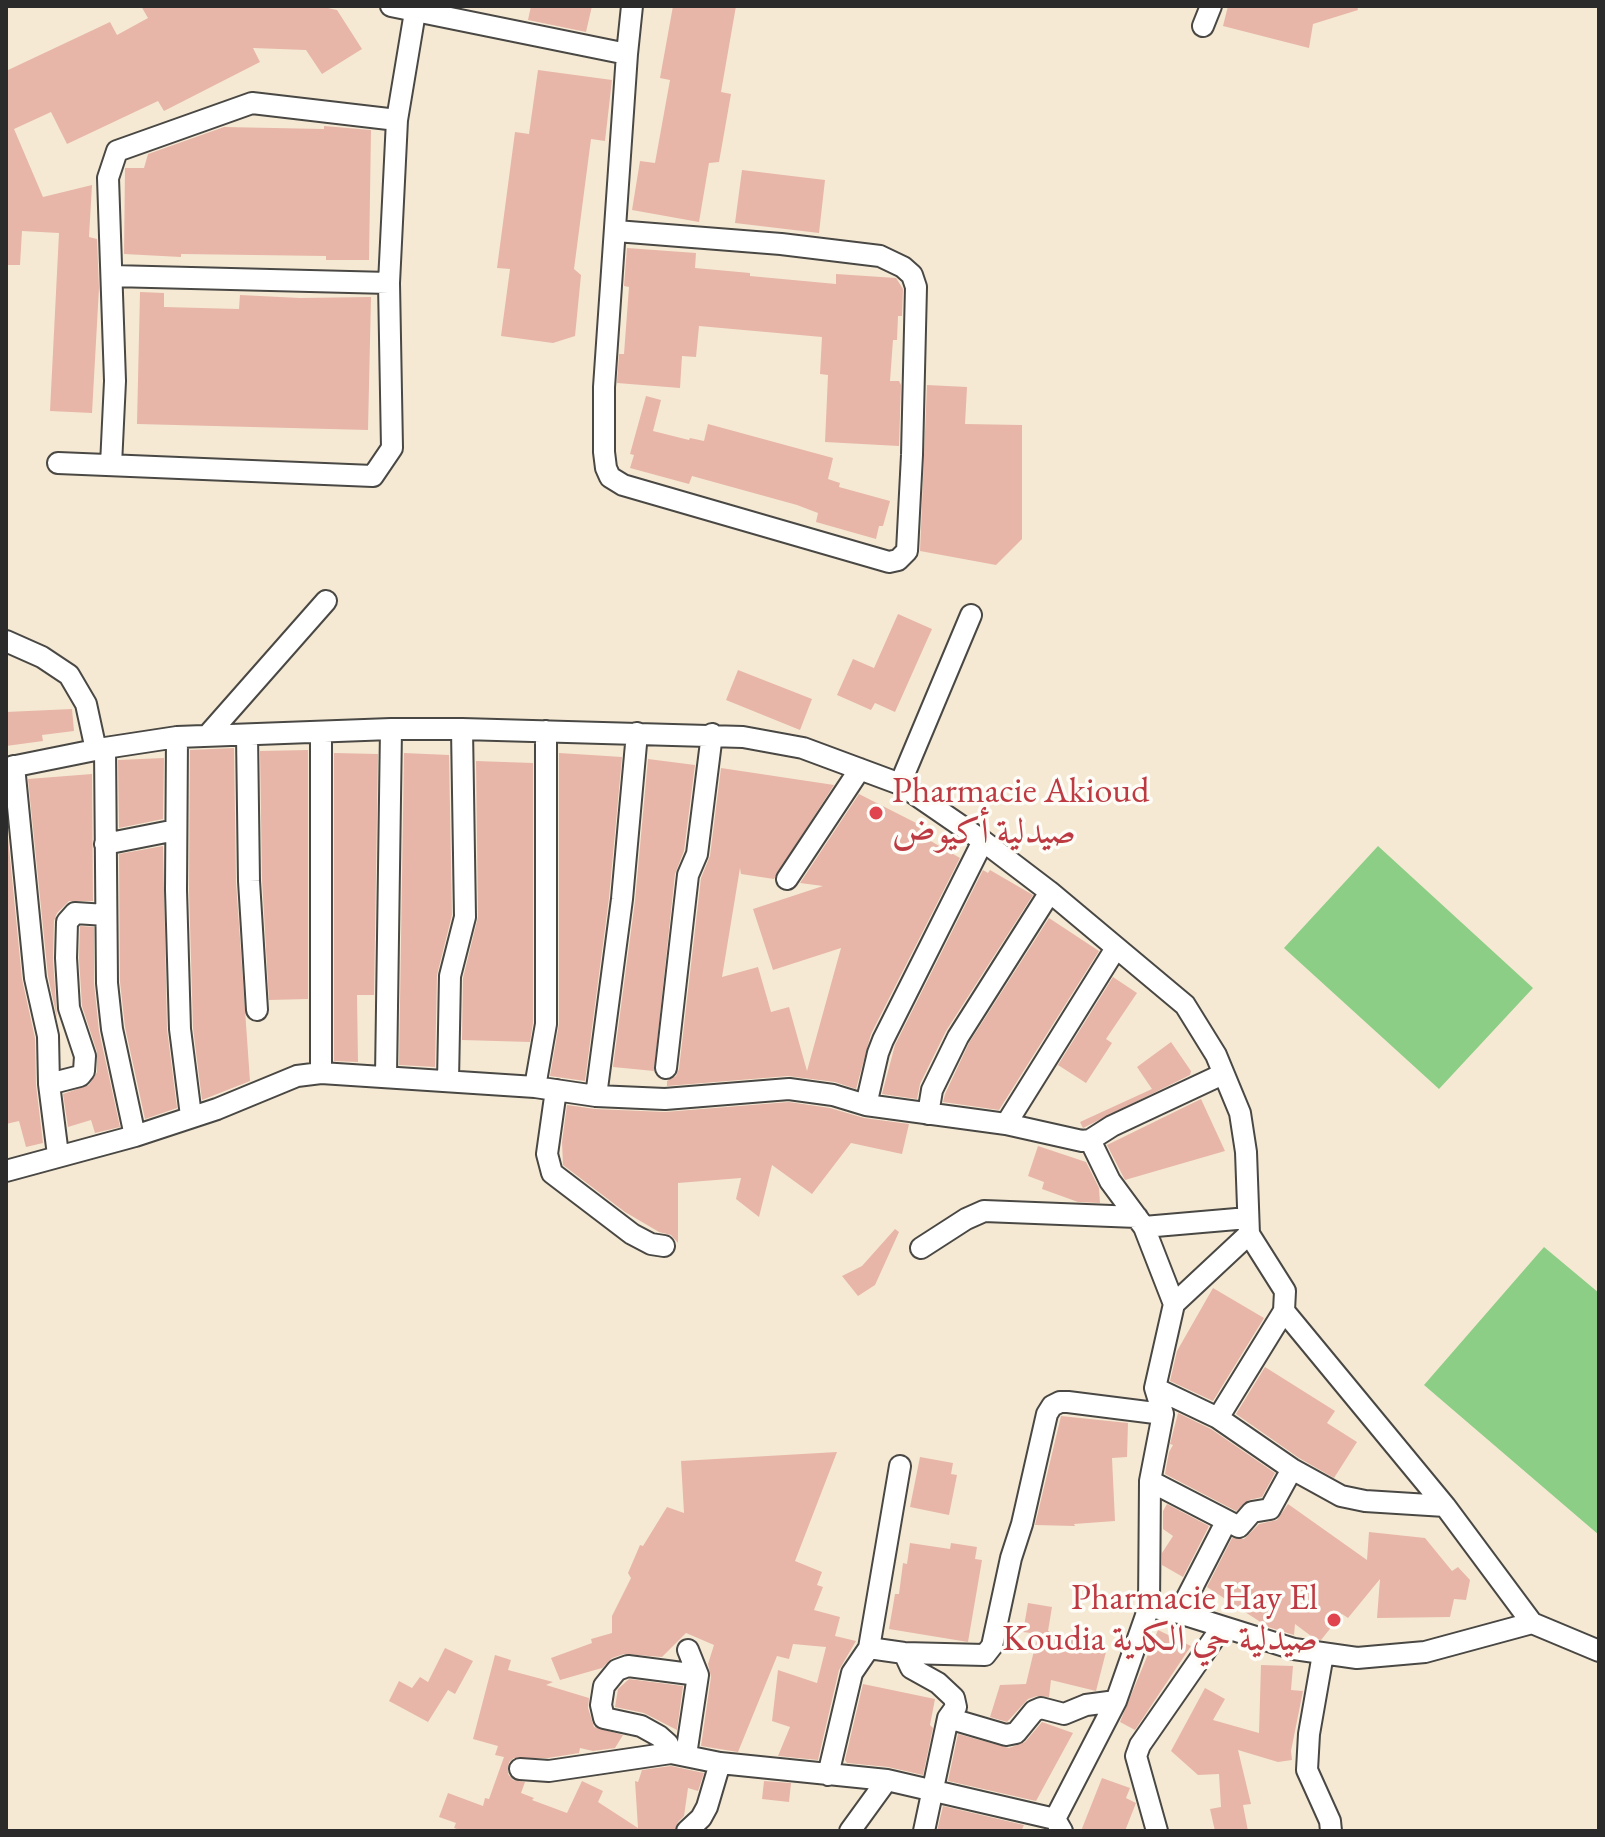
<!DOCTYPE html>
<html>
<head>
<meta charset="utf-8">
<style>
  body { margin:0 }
  #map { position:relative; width:1605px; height:1837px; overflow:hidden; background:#f5e9d4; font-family:"EB Garamond",serif }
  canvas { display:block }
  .frame { position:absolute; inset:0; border:8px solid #2b2b2b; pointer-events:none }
</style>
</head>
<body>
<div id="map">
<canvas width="1605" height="1837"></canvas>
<div class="frame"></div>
</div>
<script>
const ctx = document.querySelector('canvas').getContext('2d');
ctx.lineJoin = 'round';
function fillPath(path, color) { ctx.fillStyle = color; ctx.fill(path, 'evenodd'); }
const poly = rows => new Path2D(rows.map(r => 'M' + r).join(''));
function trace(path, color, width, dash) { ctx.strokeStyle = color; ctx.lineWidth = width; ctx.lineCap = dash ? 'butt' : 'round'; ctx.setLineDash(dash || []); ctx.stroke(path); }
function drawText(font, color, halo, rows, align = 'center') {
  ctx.font = font + ' "EB Garamond",Amiri,serif'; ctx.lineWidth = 7; ctx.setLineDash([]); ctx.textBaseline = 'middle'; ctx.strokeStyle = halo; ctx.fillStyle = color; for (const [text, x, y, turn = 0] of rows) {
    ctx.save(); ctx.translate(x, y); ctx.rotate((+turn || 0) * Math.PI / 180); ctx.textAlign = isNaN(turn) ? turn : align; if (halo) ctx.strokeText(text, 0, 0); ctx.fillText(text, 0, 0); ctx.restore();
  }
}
const green = poly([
  [1378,846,1533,988,1439,1089,1284,948],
  [1544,1247,1599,1293,1599,1535,1424,1385]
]);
const building = poly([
  [141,6,319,6,337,10,362,49,322,74,306,50,253,48,260,62,164,111,158,101,67,144,51,112,14,129,43,197,92,185,89,237,97,239,99,288,92,413,50,411,59,233,22,231,20,265,6,265,6,71,110,22,117,35,148,18],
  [531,6,592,6,586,32,528,20],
  [673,6,736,6,721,92,731,94,719,162,709,163,699,222,632,210,640,161,655,163,670,80,660,78],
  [1228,6,1357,6,1358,10,1313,24,1309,48,1223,26],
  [538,70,612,80,605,141,591,139,574,269,581,275,575,336,553,343,501,336,510,269,497,268,515,132,529,134],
  [324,126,371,130,369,260,326,260,326,256,181,254,181,257,124,254,125,168,144,168,148,154,224,127,324,129],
  [742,170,825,180,819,233,735,223],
  [627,248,696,253,695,268,750,273,750,276,836,284,836,274,896,278,903,289,902,316,898,316,897,340,893,340,890,381,899,381,901,385,899,446,825,442,828,375,820,374,822,337,699,326,696,357,682,356,680,388,617,383,619,354,624,354,629,287,624,286],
  [140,292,164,293,164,307,239,309,240,295,300,298,371,297,368,430,137,424],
  [927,385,967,387,965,424,1022,425,1022,539,996,565,920,551],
  [646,396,661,400,653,431,689,440,690,438,704,441,708,424,833,458,828,479,840,483,839,487,890,501,883,526,879,526,876,539,816,522,818,513,797,505,692,476,689,484,630,468,634,455,630,454],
  [898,614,932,629,895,712,875,703,871,710,837,695,853,659,874,668],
  [738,670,812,699,800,730,726,700],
  [72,709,74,731,42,735,43,741,6,746,6,712],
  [234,748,236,882,250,1081,202,1100,193,1028,189,890,190,750],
  [308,750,308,999,269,1000,262,880,260,751],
  [334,753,378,754,374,995,357,995,358,1062,334,1061],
  [404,753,449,755,452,915,437,975,435,1067,399,1065],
  [559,753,622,757,609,898,585,1081,550,1076,559,1024],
  [164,758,163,819,119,828,118,760],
  [648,759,695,765,684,851,675,874,654,1071,613,1067,635,901],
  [476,761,533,763,533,1023,530,1042,462,1040,463,978,478,917],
  [721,768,834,785,774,879,741,874,740,868,722,977,758,967,771,1012,789,1007,807,1071,841,948,773,970,753,909,823,886,800,883,859,794,926,828,922,836,960,858,871,1034,856,1089,835,1082,788,1076,667,1086,667,1081,676,1076,679,1069,701,878,710,856],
  [92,774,93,901,69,901,57,913,54,921,53,959,57,1018,48,976,28,779],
  [6,817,22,979,35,1038,36,1085,43,1143,26,1147,19,1121,6,1124],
  [163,846,167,1029,177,1108,145,1119,125,1027,120,982,119,854],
  [983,870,988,873,990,870,1033,895,946,1031,920,1084,917,1099,882,1094,895,1045],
  [1049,918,1099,951,999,1110,943,1102,945,1094,969,1043],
  [80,926,94,927,94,983,99,1031,120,1127,95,1133,91,1120,68,1127,63,1094,89,1085,97,1072,97,1052,82,1006,79,958],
  [1113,977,1137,993,1106,1039,1112,1043,1086,1083,1058,1065],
  [1171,1042,1191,1071,1190,1075,1083,1128,1080,1122,1152,1089,1137,1067],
  [1201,1099,1225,1151,1125,1180,1107,1145],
  [789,1102,830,1108,864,1118,909,1124,902,1154,851,1143,812,1194,772,1165,759,1217,736,1199,741,1178,678,1183,678,1243,671,1235,659,1232,625,1212,563,1165,562,1142,567,1105,595,1109,665,1112],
  [1038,1146,1086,1162,1099,1188,1100,1203,1078,1202,1042,1189,1044,1182,1028,1176],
  [895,1229,899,1232,875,1285,858,1296,842,1276,862,1266],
  [1213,1288,1264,1318,1213,1401,1170,1381,1177,1351],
  [1265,1367,1335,1411,1327,1423,1357,1442,1334,1478,1299,1458,1236,1414],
  [1178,1413,1211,1429,1275,1473,1262,1497,1249,1500,1236,1511,1165,1474,1169,1452,1173,1445,1170,1444],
  [1061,1416,1128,1423,1127,1457,1112,1458,1115,1521,1074,1524,1075,1526,1035,1525],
  [837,1452,795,1561,822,1572,817,1585,823,1587,814,1610,840,1617,835,1636,856,1641,839,1670,818,1760,778,1756,790,1727,772,1721,778,1670,817,1683,826,1647,793,1644,789,1659,777,1656,738,1752,701,1746,711,1677,708,1664,714,1645,686,1633,662,1657,624,1654,612,1658,602,1668,560,1680,551,1658,592,1643,591,1639,612,1633,612,1616,631,1578,628,1573,640,1545,643,1546,667,1507,684,1513,681,1461],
  [920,1457,953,1463,951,1474,957,1475,949,1515,910,1507],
  [1167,1504,1209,1526,1183,1577,1162,1565,1162,1553,1173,1536,1163,1529,1163,1511],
  [1288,1504,1367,1560,1369,1532,1425,1538,1452,1571,1458,1567,1470,1580,1466,1600,1454,1599,1450,1617,1377,1618,1380,1579,1348,1618,1342,1614,1321,1640,1315,1639,1295,1624,1294,1635,1268,1627,1207,1587,1232,1538,1244,1539,1259,1524,1277,1520],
  [910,1543,950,1549,951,1543,977,1547,975,1559,982,1560,968,1642,889,1629,895,1594,899,1594,903,1563,907,1564],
  [1028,1603,1052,1607,1048,1631,1107,1648,1096,1691,1051,1680,1049,1697,1037,1696,1028,1699,1007,1722,990,1717,1000,1685,1026,1684,1038,1634,1023,1632],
  [1158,1630,1191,1646,1135,1730,1120,1722],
  [445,1648,473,1661,455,1694,448,1690,428,1722,389,1701,399,1681,412,1688,420,1677,428,1682],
  [495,1655,511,1660,508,1670,553,1682,546,1685,589,1698,588,1708,594,1727,623,1735,615,1748,593,1751,580,1748,579,1753,548,1758,514,1758,509,1762,508,1774,513,1780,525,1782,521,1793,534,1798,532,1800,567,1813,582,1781,603,1791,598,1802,638,1828,635,1781,638,1782,642,1770,671,1766,704,1773,698,1791,688,1788,684,1816,678,1822,674,1831,463,1831,454,1828,456,1823,439,1817,448,1793,483,1806,485,1798,489,1799,504,1757,495,1755,498,1746,473,1739],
  [1261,1665,1293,1666,1291,1690,1303,1691,1291,1751,1292,1760,1278,1762,1238,1750,1251,1804,1243,1805,1248,1831,1215,1831,1210,1809,1221,1807,1219,1774,1198,1775,1171,1751,1205,1688,1225,1699,1213,1720,1259,1733],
  [629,1679,683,1686,677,1730,644,1713,615,1707,618,1689],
  [863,1684,935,1699,930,1725,933,1728,923,1775,888,1767,847,1763,845,1760],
  [1042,1722,1073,1733,1036,1801,948,1781,958,1734,1009,1748,1025,1742],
  [1102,1778,1130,1788,1126,1798,1136,1803,1125,1831,1081,1831],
  [764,1781,791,1783,789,1802,762,1799],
  [943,1806,1024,1825,1021,1831,937,1831]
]);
const minor = poly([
  [391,6,627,54,604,387,604,452,606,468,610,477,623,485,889,562,898,560,907,551,912,455,916,287,912,275,903,267,880,256,781,244,616,231],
  [1203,26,1211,6],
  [627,54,632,6],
  [112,276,389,283],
  [58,463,373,476,392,448,389,283,397,120,415,12],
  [111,465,115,381,108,178,117,151,252,103,397,120],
  [6,641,42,657,69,675,86,704,96,750],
  [247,735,249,881,257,1010],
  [207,736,326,601],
  [177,737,176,890,180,1029,191,1116],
  [105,748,107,983,112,1029,135,1136],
  [14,766,35,978,48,1036,49,1084,58,1155],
  [6,768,105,748,177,737,391,729,462,729,743,737,803,748,900,784,983,841,1050,892,1185,1005,1216,1055,1240,1113,1246,1152,1249,1234,1285,1291,1284,1311,1445,1506,1532,1623,1599,1651],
  [900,784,971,615],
  [105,844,176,830],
  [787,879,860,769],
  [666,1068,688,875,697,854,712,734],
  [321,1073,321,732],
  [386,1076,391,729],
  [448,1081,450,976,465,917,462,729],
  [49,1084,80,1076,84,1071,85,1056,69,1008,66,958,67,922,75,913,106,915],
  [535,1087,546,1024,546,731],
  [556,1090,547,1154,552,1173,632,1234,651,1244,664,1246],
  [596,1096,622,899,637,733],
  [866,1105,878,1053,883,1040,983,841],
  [928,1114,932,1090,958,1037,1050,892],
  [1006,1124,1116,948],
  [1090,1140,1112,1126,1223,1074],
  [6,1171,135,1136,217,1109,297,1076,321,1073,535,1087,596,1096,665,1099,789,1089,833,1095,866,1105,1006,1124,1082,1141,1090,1140,1110,1181,1144,1227,1174,1304,1155,1388,1163,1414,1150,1481,1149,1607,1179,1613,1294,1649,1357,1658,1425,1652,1532,1623],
  [1144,1227,1248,1218],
  [921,1248,966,1219,984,1211,1137,1217],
  [1174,1304,1249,1234],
  [1155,1388,1218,1418,1292,1469,1341,1496,1365,1501,1445,1506],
  [1218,1418,1284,1311],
  [1150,1481,1239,1527,1252,1512,1270,1509,1292,1469],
  [1179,1613,1226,1522],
  [869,1648,904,1653,985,1655,992,1646,1011,1558,1022,1524,1047,1414,1052,1406,1060,1402,1068,1402,1163,1414],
  [904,1653,911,1668,938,1683,954,1698,956,1707,948,1718,924,1831],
  [1323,1654,1309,1734,1307,1770,1330,1821,1331,1831],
  [948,1718,1006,1735,1016,1733,1034,1711,1041,1708,1064,1714,1086,1705,1116,1701],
  [671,1753,668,1744,659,1736,641,1726,604,1718,601,1705,604,1686,617,1670,628,1666,698,1675],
  [686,1755,698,1675,688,1650],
  [520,1769,549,1771,671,1753,720,1763,887,1780,1055,1819,1062,1831],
  [828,1775,852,1673,869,1648,900,1466],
  [1055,1819,1116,1701,1149,1607],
  [687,1831,701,1818,707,1807,720,1763],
  [850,1831,887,1780],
  [1157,1831,1136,1756,1140,1745,1222,1627]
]);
const markers = [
  [876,813,8,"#e0444e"],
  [1334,1620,8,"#e0444e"]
];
const healthNames = [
  ["Pharmacie Akioud",892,792],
  ["صيدلية أكيوض",892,833],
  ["Pharmacie Hay El",1318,1599,"right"],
  ["Koudia صيدلية حي الكدية",1318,1640,"right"]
];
fillPath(green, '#8cce86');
fillPath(building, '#e7b6a8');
trace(minor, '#494844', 24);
trace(minor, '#fff', 20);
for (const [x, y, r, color] of markers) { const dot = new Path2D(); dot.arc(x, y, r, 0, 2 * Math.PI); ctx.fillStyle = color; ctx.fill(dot); trace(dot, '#fdfcf7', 3); }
drawText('36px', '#be3a42', '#fdfcf7', healthNames, 'left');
</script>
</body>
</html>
